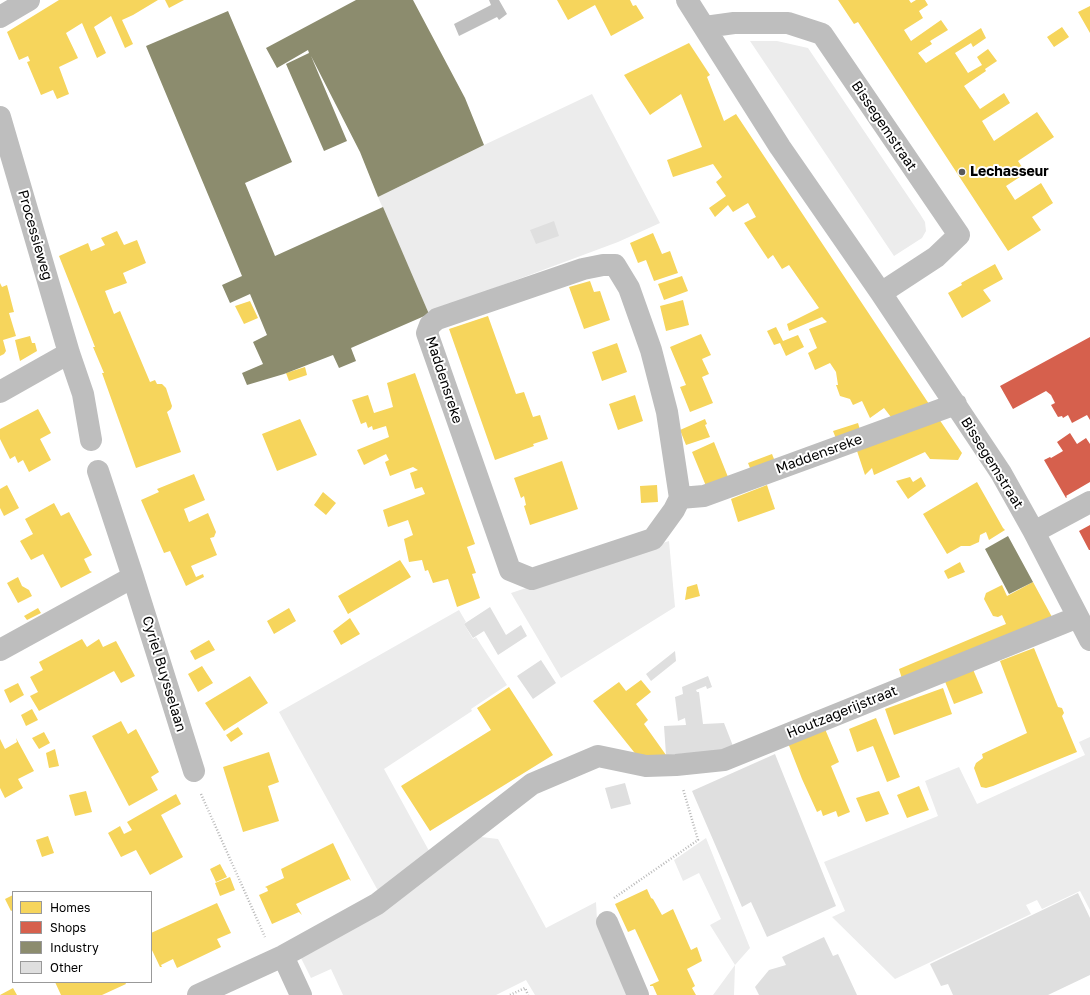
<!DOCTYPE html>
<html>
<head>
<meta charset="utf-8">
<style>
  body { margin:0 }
  #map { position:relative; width:1090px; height:995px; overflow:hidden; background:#fff; font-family:"Golos Text",sans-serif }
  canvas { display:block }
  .legend { position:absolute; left:12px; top:891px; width:140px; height:92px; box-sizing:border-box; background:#fff; border:1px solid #999; margin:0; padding:5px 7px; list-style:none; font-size:12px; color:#000 }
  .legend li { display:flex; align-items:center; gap:8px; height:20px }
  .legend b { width:20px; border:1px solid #999 }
</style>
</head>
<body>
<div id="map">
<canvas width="1090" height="995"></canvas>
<ul class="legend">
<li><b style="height:11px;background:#f6d55c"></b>Homes</li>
<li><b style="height:11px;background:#d6604d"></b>Shops</li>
<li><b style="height:11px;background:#8c8c6e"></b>Industry</li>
<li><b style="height:11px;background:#dfdfdf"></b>Other</li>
</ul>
</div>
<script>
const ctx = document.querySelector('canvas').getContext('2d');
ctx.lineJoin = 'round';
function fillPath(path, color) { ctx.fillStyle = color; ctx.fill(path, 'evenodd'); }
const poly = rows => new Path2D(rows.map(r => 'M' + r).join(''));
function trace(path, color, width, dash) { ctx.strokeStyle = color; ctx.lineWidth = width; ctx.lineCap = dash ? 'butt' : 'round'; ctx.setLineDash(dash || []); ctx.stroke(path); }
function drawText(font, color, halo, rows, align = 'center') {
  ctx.font = font + ' "Golos Text",sans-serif'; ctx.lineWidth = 4; ctx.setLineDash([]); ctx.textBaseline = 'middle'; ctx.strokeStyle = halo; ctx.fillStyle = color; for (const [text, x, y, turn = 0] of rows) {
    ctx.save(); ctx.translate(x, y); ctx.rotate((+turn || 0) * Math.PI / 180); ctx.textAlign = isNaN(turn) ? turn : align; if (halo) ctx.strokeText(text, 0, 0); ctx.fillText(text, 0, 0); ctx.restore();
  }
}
const green = poly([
  [750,41,777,41,808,48,920,214,925,222,926,231,922,238,894,256],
  [592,94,660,223,618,242,500,286,429,314,378,197,484,145],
  [669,541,675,607,561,678,511,593],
  [459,610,466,622,464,624,473,639,476,637,507,685,471,709,472,711,384,769,439,869,481,837,498,839,546,928,596,902,597,920,630,995,535,995,526,980,496,995,343,995,331,969,311,978,301,958,387,907,279,712],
  [1090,737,1090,910,1080,891,1042,909,1037,900,1026,905,1031,914,895,979,832,917,845,911,824,862,938,816,925,781,959,767,977,804,1085,755,1079,742],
  [706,838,750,948,735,965,734,995,713,995,735,965,710,925,721,919,699,873,683,881,674,860]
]);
const water = poly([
  [489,0,499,0,507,14,499,20,497,17,459,36,454,24,491,5]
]);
const homes = poly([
  [59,0,158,0,133,15,122,20,133,44,125,48,111,16,94,27,106,53,97,58,82,23,66,33,78,58,59,67,69,94,57,99,53,90,41,95,27,62,30,61,28,56,19,60,7,32],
  [165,0,184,0,169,8],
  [557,0,630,0,633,6,636,5,644,18,611,36,595,5,568,20],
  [838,0,909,0,911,3,916,0,925,0,928,5,919,11,923,18,904,30,911,41,941,20,948,30,930,41,932,44,918,53,926,63,981,28,986,38,973,47,971,43,955,53,968,73,982,65,977,57,988,49,997,61,985,69,986,71,964,86,980,109,1004,93,1010,103,982,121,994,141,1037,112,1054,137,1018,161,1026,173,1006,186,1015,200,1041,183,1053,203,1032,217,1041,230,1008,251,858,22,854,24],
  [1090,6,1090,33,1078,12],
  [1062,27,1069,37,1054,47,1047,37],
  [689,43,710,75,707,77,724,121,736,114,931,407,894,421,884,408,870,418,862,401,853,405,850,399,840,396,836,385,838,385,836,372,830,363,815,370,808,353,817,348,809,329,827,322,822,317,789,331,787,324,819,308,789,265,782,269,773,255,768,259,744,223,756,217,748,203,733,212,728,205,715,217,709,208,726,196,716,182,722,177,713,164,673,177,667,160,702,147,681,94,650,115,624,75],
  [117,231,124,245,137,240,146,263,123,273,127,283,105,291,114,314,120,311,150,382,155,380,157,384,162,384,166,388,172,406,171,409,167,412,181,452,136,468,102,373,104,373,93,347,95,347,59,256,88,243,91,251,105,245,101,238],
  [653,233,662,254,670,251,678,273,654,281,646,260,638,263,630,243],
  [995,264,1003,279,983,290,991,301,962,318,948,293,962,285,961,283],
  [682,276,688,291,664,300,658,284],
  [590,281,594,292,600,291,610,320,584,329,569,287],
  [0,283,2,287,7,285,14,312,9,313,16,336,3,340,6,351,4,354,0,356],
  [683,300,689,325,666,331,660,306],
  [250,301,258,318,244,324,235,306],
  [488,316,516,394,524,392,533,417,540,415,548,439,533,444,534,446,495,460,449,329],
  [776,327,783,341,798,335,804,347,786,356,780,343,774,345,767,331],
  [701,334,711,355,702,359,709,374,702,377,713,403,690,412,680,387,686,385,670,347],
  [30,336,32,343,35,343,37,351,20,361,15,340],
  [617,343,627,372,602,381,592,352],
  [305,367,307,375,289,381,286,373],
  [415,373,475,544,467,547,476,573,472,574,480,598,457,607,448,579,433,583,428,570,425,571,422,560,409,562,404,539,413,535,408,520,388,527,383,510,425,494,422,487,415,489,410,473,418,470,413,467,390,476,385,462,389,460,386,454,364,465,357,450,389,437,386,426,373,430,372,426,368,428,366,422,361,424,352,400,368,395,374,413,393,407,387,383],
  [635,395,643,421,618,430,609,404],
  [38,409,51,433,40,439,51,460,29,472,23,460,18,463,15,456,10,459,0,439,0,429],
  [300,419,317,455,277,471,262,434],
  [705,419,707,424,705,425,710,437,686,445,680,430],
  [939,419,962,453,958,460,930,459,925,452,874,475,872,468,865,475,856,448],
  [858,423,861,433,837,441,833,431],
  [714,442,728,477,706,486,692,452],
  [772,454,776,464,752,473,748,463],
  [562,461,578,509,530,525,524,506,526,505,524,496,521,498,514,478],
  [194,474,205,500,184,509,189,522,208,513,216,532,214,537,210,538,217,555,191,566,196,577,203,574,204,577,186,586,170,551,164,553,141,500,159,492,157,489],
  [910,477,913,482,921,477,926,486,908,499,896,481],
  [977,482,1003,528,1005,530,989,540,986,532,980,535,979,542,970,546,961,546,947,554,923,514],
  [7,485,19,508,4,516,0,508,0,489],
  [657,485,658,502,641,503,640,486],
  [767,485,775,509,738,522,731,499],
  [323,492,336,503,326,515,314,505],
  [54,503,61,516,69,512,92,555,84,559,90,571,92,572,61,588,43,554,31,560,20,541,33,534,25,519],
  [400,560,411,577,348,614,338,596],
  [960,562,965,572,948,579,944,571],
  [18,577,22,586,29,590,32,596,18,603,7,583],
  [1033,582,1052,617,903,682,899,669,1006,624,1002,615,998,617,993,616,984,599,986,593,1002,585,1007,596],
  [697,584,700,596,685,600,687,587],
  [38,608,41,613,27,620,24,616],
  [289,608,296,621,274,634,267,621],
  [350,618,360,634,341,645,333,631],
  [82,639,87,647,99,639,103,647,116,641,135,676,121,683,114,671,39,711,30,696,38,692,30,677,43,670,39,662],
  [209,640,215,650,195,660,190,651],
  [1034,648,1058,707,1062,708,1064,713,1062,716,1077,752,993,786,986,788,981,787,974,768,976,763,983,758,982,754,1027,733,1000,661],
  [202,666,213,683,198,692,188,674],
  [972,667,983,693,954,704,944,679],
  [250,676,268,703,224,731,205,703],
  [641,680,651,692,636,704,648,720,644,724,666,755,638,757,593,701,619,682,626,691],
  [18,683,24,695,10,703,4,690],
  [509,687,553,755,430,831,401,786,491,730,477,708],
  [943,688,952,714,894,735,885,709],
  [32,709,38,720,26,726,21,715],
  [876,718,900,777,887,782,873,746,857,752,849,729],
  [121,721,128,734,136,729,159,772,151,777,158,790,129,806,92,736],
  [238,727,243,734,231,742,226,735],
  [825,729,839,762,831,766,850,812,838,817,836,811,823,816,821,810,817,812,802,779,788,743],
  [44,732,50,743,39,749,32,738],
  [16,738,34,771,18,779,23,788,5,798,0,788,0,739,5,749,17,742],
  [55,749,59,766,49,768,46,753],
  [269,752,279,782,268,786,279,821,243,832,223,767],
  [919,786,929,810,907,818,897,795],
  [86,791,92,812,75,816,69,795],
  [879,791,889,814,866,822,856,798],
  [176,794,181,804,161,815,183,857,150,875,136,850,121,857,108,833,120,826,124,834,132,830,127,822],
  [48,836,54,853,42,857,36,840],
  [333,843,351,881,349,879,296,904,302,915,299,912,272,924,259,895,268,891,267,888,265,887,284,878,281,869],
  [220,864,227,877,216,882,210,869],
  [230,877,235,890,220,896,215,883],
  [647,889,651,898,653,899,662,915,673,909,691,950,697,947,702,961,687,969,695,986,692,988,696,995,657,995,653,986,650,986,650,985,659,981,635,929,628,932,615,904],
  [13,895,13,910,11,911,5,899],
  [217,903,231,933,217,939,221,947,177,968,173,959,161,965,162,967,160,967,151,948,151,933],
  [55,982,125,982,126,984,102,995,61,995],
  [13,988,17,995,0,995]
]);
const shops = poly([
  [1090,337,1090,420,1087,415,1072,423,1068,415,1063,418,1062,416,1058,417,1051,405,1055,403,1051,395,1046,391,1013,409,1000,386],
  [1070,433,1077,444,1086,438,1090,444,1090,482,1066,496,1067,497,1066,498,1044,460,1050,457,1051,458,1063,451,1057,442],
  [1090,525,1090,550,1089,550,1079,531]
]);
const industry = poly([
  [356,0,413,0,465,98,484,145,378,197,360,152,311,56,347,141,324,151,286,64,309,53,308,50,277,68,266,48],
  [228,11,292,162,245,183,275,256,383,207,429,314,351,348,356,361,339,368,333,355,284,374,247,385,242,373,263,364,253,342,267,335,250,294,230,303,222,285,242,276,146,46],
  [1008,536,1033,582,1009,594,985,549]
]);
const building = poly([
  [554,221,559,236,536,244,530,230],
  [490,607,506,635,521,625,527,636,498,655,484,631,473,638,464,624],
  [675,651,676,661,651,681,646,674],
  [541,660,556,683,533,699,517,676],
  [708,676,712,687,707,689,706,686,696,690,697,692,699,692,703,724,724,723,733,746,721,751,666,755,664,726,686,725,685,718,678,721,675,697,683,694,682,687],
  [775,754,836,906,767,937,751,902,742,907,692,791],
  [625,783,631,804,611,809,605,788],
  [1078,893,1090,918,1090,975,1048,995,953,995,948,984,941,986,930,964],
  [824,937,833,956,838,954,857,995,759,995,755,987,769,970,786,965,782,957]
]);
const path = poly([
  [201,794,265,937],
  [614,898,698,840,683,789],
  [510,995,525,988,528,995]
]);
const minor = poly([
  [687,0,780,147,881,293,1001,473,1034,532,1090,640],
  [0,17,29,0],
  [705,27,734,23,788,23,822,34,959,235,936,257,881,293],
  [0,117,69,353,83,394,91,440],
  [603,265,615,265,629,288,651,350,667,412,680,498,674,510,653,539,532,579,510,570,427,333,430,325,437,319,583,269,603,265],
  [0,392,69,353],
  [680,498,704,496,956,404],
  [1034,532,1090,502],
  [133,577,194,771],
  [0,650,133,577,98,471],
  [607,922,638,995],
  [283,956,301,995],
  [198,995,283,956,377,904,532,784,598,756,646,766,676,765,724,760,1078,617]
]);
const markers = [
  [962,172,4,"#595959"]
];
const streetNames = [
  ["Bissegemstraat",884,126,56],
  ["Processieweg",35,235,74],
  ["Maddensreke",444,380,72],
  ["Maddensreke",819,454,-20],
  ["Bissegemstraat",992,463,58],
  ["Cyriel Buysselaan",164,674,73],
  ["Houtzagerijstraat",842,712,-22]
];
const poiNames = [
  ["Lechasseur",970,172]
];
fillPath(green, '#ececec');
fillPath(water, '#bfbfbf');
fillPath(homes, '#f6d55c');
fillPath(shops, '#d6604d');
fillPath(industry, '#8c8c6e');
fillPath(building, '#dfdfdf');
trace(path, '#b9b9b9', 2.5, [1, 2]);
trace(minor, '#bebebe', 22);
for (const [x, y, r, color] of markers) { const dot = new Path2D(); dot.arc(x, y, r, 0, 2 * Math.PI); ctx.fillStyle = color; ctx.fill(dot); trace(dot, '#fff', 1.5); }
drawText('14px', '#000', '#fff', streetNames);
drawText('bold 14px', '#000', '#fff', poiNames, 'left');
</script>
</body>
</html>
